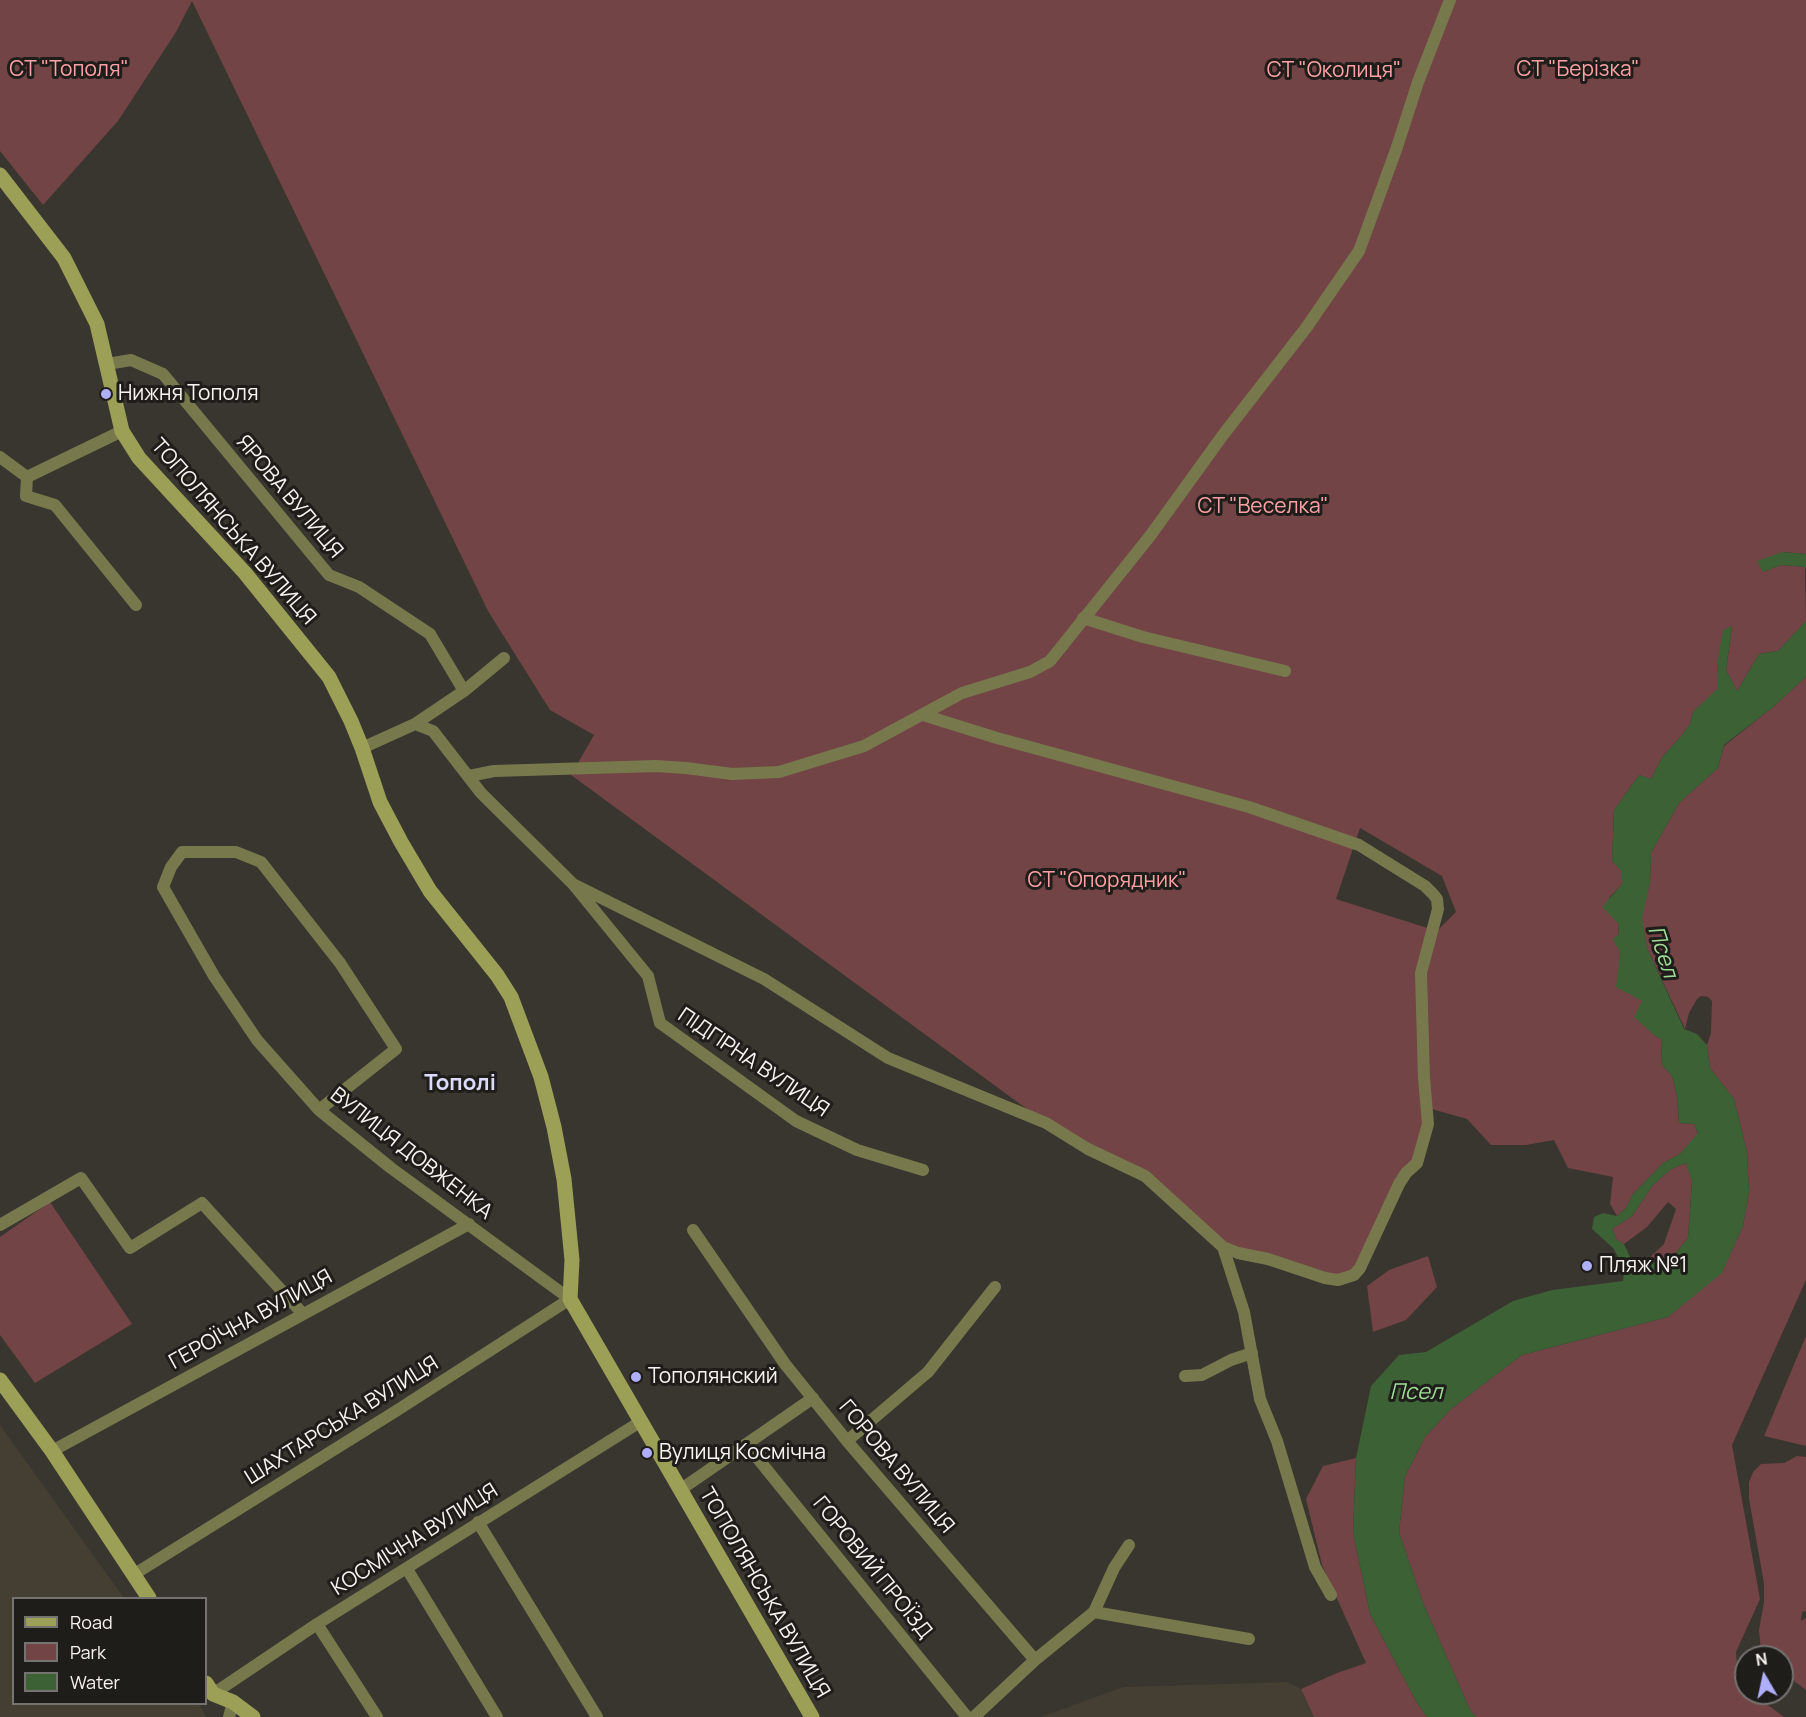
<!DOCTYPE html>
<html>
<head>
<meta charset="utf-8">
<style>
  body { margin:0 }
  #map { position:relative; width:1806px; height:1717px; overflow:hidden; background:#39352f; font-family:Manrope,sans-serif }
  canvas { display:block }
  .legend { position:absolute; left:12px; top:1597px; width:195px; height:108px; box-sizing:border-box; background:#1f1d1a; border:2px solid #757370; margin:0; padding:8px 10px; list-style:none; font-size:18px; color:#f7f4f0 }
  .legend li { display:flex; align-items:center; gap:12px; height:30px }
  .legend b { width:30px; border:2px solid #757370 }
  .north { position:absolute; left:1734px; top:1645px; width:60px; height:60px; box-sizing:border-box; background:#1f1d1a; border:2px solid #757370; border-radius:50%; rotate:351deg; font-size:16px; font-weight:700; line-height:24px; text-align:center; color:#f7f4f0 }
  .north::after { content:''; display:block; margin:auto; width:21px; height:27px; background:#afaefa; clip-path:polygon(50% 0,100% 100%,50% 72%,0 100%) }
</style>
</head>
<body>
<div id="map">
<canvas width="1806" height="1717"></canvas>
<ul class="legend">
<li><b style="height:8px;background:#9c9f56"></b>Road</li>
<li><b style="height:16px;background:#724445"></b>Park</li>
<li><b style="height:16px;background:#3b6135"></b>Water</li>
</ul>
<div class="north">N</div>
</div>
<script>
const ctx = document.querySelector('canvas').getContext('2d');
ctx.lineJoin = 'round';
function fillPath(path, color) { ctx.fillStyle = color; ctx.fill(path, 'evenodd'); }
const poly = rows => new Path2D(rows.map(r => 'M' + r).join(''));
function trace(path, color, width, dash) { ctx.strokeStyle = color; ctx.lineWidth = width; ctx.lineCap = dash ? 'butt' : 'round'; ctx.setLineDash(dash || []); ctx.stroke(path); }
function drawText(font, color, halo, rows, align = 'center') {
  ctx.font = font + ' Manrope,sans-serif'; ctx.lineWidth = 6; ctx.setLineDash([]); ctx.textBaseline = 'middle'; ctx.strokeStyle = halo; ctx.fillStyle = color; for (const [text, x, y, turn = 0] of rows) {
    ctx.save(); ctx.translate(x, y); ctx.rotate((+turn || 0) * Math.PI / 180); ctx.textAlign = isNaN(turn) ? turn : align; if (halo) ctx.strokeText(text, 0, 0); ctx.fillText(text, 0, 0); ctx.restore();
  }
}
const built = poly([
  [0,1425,124,1598,14,1598,14,1704,199,1704,206,1717,0,1717],
  [1288,1682,1301,1689,1314,1717,1041,1717,1123,1687]
]);
const green = poly([
  [0,0,1806,0,1806,554,1782,552,1763,572,1781,565,1805,567,1806,621,1778,651,1759,654,1737,691,1726,670,1732,627,1717,663,1719,688,1693,712,1690,724,1682,735,1663,756,1651,779,1639,775,1614,810,1612,861,1623,872,1622,884,1609,898,1618,923,1620,952,1619,969,1642,1001,1654,1035,1661,1039,1662,1065,1672,1076,1677,1096,1679,1123,1694,1124,1698,1134,1680,1154,1663,1163,1633,1194,1626,1208,1617,1216,1610,1204,1613,1177,1568,1168,1554,1140,1526,1145,1491,1145,1467,1119,1428,1108,1417,1163,1360,1268,1346,1279,1238,1253,1145,1176,1046,1123,571,775,594,735,550,710,488,611,192,1,176,32,118,121,43,205,0,151],
  [1360,828,1442,876,1456,912,1437,931,1336,899],
  [1806,677,1806,1280,1732,1445,1760,1599,1736,1652,1738,1683,1746,1689,1746,1693,1752,1693,1784,1717,1476,1717,1470,1710,1423,1603,1399,1532,1405,1476,1425,1437,1451,1409,1522,1355,1668,1317,1722,1272,1743,1226,1749,1192,1747,1152,1734,1099,1710,1068,1707,1045,1711,1033,1712,1001,1708,997,1701,996,1697,999,1689,1013,1685,1029,1647,948,1641,918,1650,883,1651,853,1679,803,1718,768,1724,746,1773,707],
  [1686,1163,1692,1180,1688,1238,1668,1263,1648,1259,1664,1244,1676,1209,1668,1202,1647,1227,1624,1244,1617,1240,1612,1229,1632,1216,1653,1185,1671,1169],
  [50,1202,132,1324,35,1383,0,1335,0,1237],
  [1428,1256,1437,1287,1406,1320,1373,1332,1367,1286,1389,1270],
  [1806,1336,1806,1446,1764,1436],
  [1797,1456,1806,1457,1806,1611,1802,1612,1801,1621,1806,1618,1806,1690,1789,1677,1791,1660,1761,1651,1759,1630,1764,1602,1764,1583,1749,1499,1749,1482,1753,1472,1761,1464,1784,1463],
  [1356,1458,1353,1532,1370,1614,1417,1703,1427,1717,1314,1717,1301,1689,1337,1673,1366,1663,1322,1565,1306,1499,1323,1466]
]);
const water = poly([
  [1782,552,1806,554,1806,570,1805,567,1781,565,1763,572,1757,561],
  [1806,621,1806,677,1773,707,1724,745,1718,768,1679,803,1651,853,1650,883,1642,918,1647,948,1684,1029,1697,1034,1707,1045,1710,1068,1734,1099,1747,1152,1749,1192,1743,1226,1722,1273,1668,1317,1522,1355,1451,1409,1425,1437,1405,1476,1399,1532,1423,1603,1470,1710,1476,1717,1427,1717,1417,1703,1370,1614,1353,1532,1356,1458,1371,1386,1399,1355,1426,1352,1513,1301,1552,1290,1623,1281,1624,1270,1614,1249,1592,1229,1594,1217,1603,1213,1617,1216,1626,1208,1633,1194,1663,1163,1680,1154,1698,1133,1694,1124,1679,1123,1677,1096,1672,1076,1662,1065,1661,1039,1654,1035,1634,1017,1642,1001,1616,987,1620,952,1613,939,1619,934,1618,923,1602,907,1622,884,1622,872,1612,861,1614,810,1639,775,1651,779,1663,756,1682,735,1690,724,1693,712,1718,688,1717,663,1723,630,1732,626,1726,670,1737,691,1759,654,1778,651],
  [1686,1163,1692,1181,1688,1238,1668,1263,1648,1259,1636,1264,1631,1259,1624,1244,1617,1240,1612,1229,1632,1216,1653,1185,1671,1169]
]);
const street = poly([
  [107,364,131,360,163,374,329,575,359,587,430,634,464,691],
  [0,457,27,477,26,496,55,505,136,605],
  [27,477,122,431],
  [1083,618,1143,637,1285,671],
  [415,724,433,731,481,793,573,884,648,976,660,1023,796,1121,857,1150,923,1170],
  [362,748,415,724,464,691,504,658],
  [469,776,494,771,656,766,686,768,732,774,779,772,864,746,962,693,1030,672,1050,661,1150,536,1223,435,1306,328,1359,251,1396,150,1418,82,1450,0],
  [573,884,764,979,888,1058,1046,1123,1088,1149,1145,1176,1223,1247,1238,1253,1268,1259,1325,1278,1338,1280,1354,1275,1360,1268,1399,1184,1406,1173,1417,1163,1428,1124,1424,1078,1421,973,1438,909,1437,899,1433,894,1425,886,1359,845,1249,807,997,738,923,715],
  [0,1225,81,1178,130,1248,202,1203,303,1314],
  [693,1230,785,1364,847,1441,1035,1660,1094,1612,1249,1639],
  [1223,1247,1244,1312,1260,1399,1277,1441,1315,1567,1331,1595],
  [1185,1376,1202,1375,1231,1360,1252,1353],
  [847,1441,928,1372,995,1287],
  [746,1444,967,1717],
  [52,1451,469,1224],
  [680,1490,813,1398],
  [478,1522,597,1717],
  [407,1569,497,1717],
  [133,1575,396,1411,570,1299,391,1168,319,1110,257,1040,214,976,163,887,171,867,182,852,236,852,261,862,340,963,396,1049,319,1110],
  [1094,1612,1114,1568,1129,1545],
  [317,1624,377,1717],
  [213,1694,317,1624,640,1422],
  [229,1717,233,1702],
  [974,1717,1035,1660]
]);
const secondary = poly([
  [0,175,64,258,97,324,122,431,139,458,245,573,329,677,351,721,362,748,380,802,401,842,430,891,497,975,511,997,541,1077,554,1127,564,1179,572,1260,570,1299,812,1717],
  [0,1380,52,1451,149,1598],
  [206,1683,213,1694,233,1702,253,1717]
]);
const markers = [
  [106,394,6,"#afaefa"],
  [1587,1266,6,"#afaefa"],
  [636,1377,6,"#afaefa"],
  [647,1453,6,"#afaefa"]
];
const parkNames = [
  ["СТ \"Тополя\"",69,70],
  ["СТ \"Берізка\"",1578,70],
  ["СТ \"Околиця\"",1334,71],
  ["СТ \"Веселка\"",1263,507],
  ["СТ \"Опорядник\"",1107,881]
];
const poiNames = [
  ["Нижня Тополя",118,394],
  ["Пляж №1",1599,1266],
  ["Тополянский",648,1377],
  ["Вулиця Космічна",659,1453]
];
const streetNames = [
  ["ЯРОВА ВУЛИЦЯ",289,497,50],
  ["ТОПОЛЯНСЬКА ВУЛИЦЯ",233,532,49],
  ["ПІДГІРНА ВУЛИЦЯ",753,1063,34],
  ["ВУЛИЦЯ ДОВЖЕНКА",411,1154,38],
  ["ГЕРОЇЧНА ВУЛИЦЯ",251,1320,-29],
  ["ШАХТАРСЬКА ВУЛИЦЯ",342,1421,-32],
  ["ГОРОВА ВУЛИЦЯ",896,1467,50],
  ["КОСМІЧНА ВУЛИЦЯ",415,1540,-32],
  ["ГОРОВИЙ ПРОЇЗД",872,1568,51],
  ["ТОПОЛЯНСЬКА ВУЛИЦЯ",764,1593,60]
];
const waterNames = [
  ["Псел",1662,952,72],
  ["Псел",1416,1393]
];
const neighbourhoodNames = [
  ["Тополі",460,1084]
];
fillPath(built, '#453e32');
fillPath(green, '#724445');
fillPath(water, '#3b6135');
trace(street, '#77794d', 12);
trace(secondary, '#9c9f56', 15);
for (const [x, y, r, color] of markers) { const dot = new Path2D(); dot.arc(x, y, r, 0, 2 * Math.PI); ctx.fillStyle = color; ctx.fill(dot); trace(dot, '#1f1d1a', 2); }
drawText('21px', '#fea1a4', '#1f1d1a', parkNames);
drawText('21px', '#f7f4f0', '#1f1d1a', poiNames, 'left');
drawText('21px', '#f7f4f0', '#1f1d1a', streetNames);
drawText('italic 22px', '#9fdb97', '#1f1d1a', waterNames);
drawText('bold 22px', '#dcdcfa', '#1f1d1a', neighbourhoodNames);
</script>
</body>
</html>
